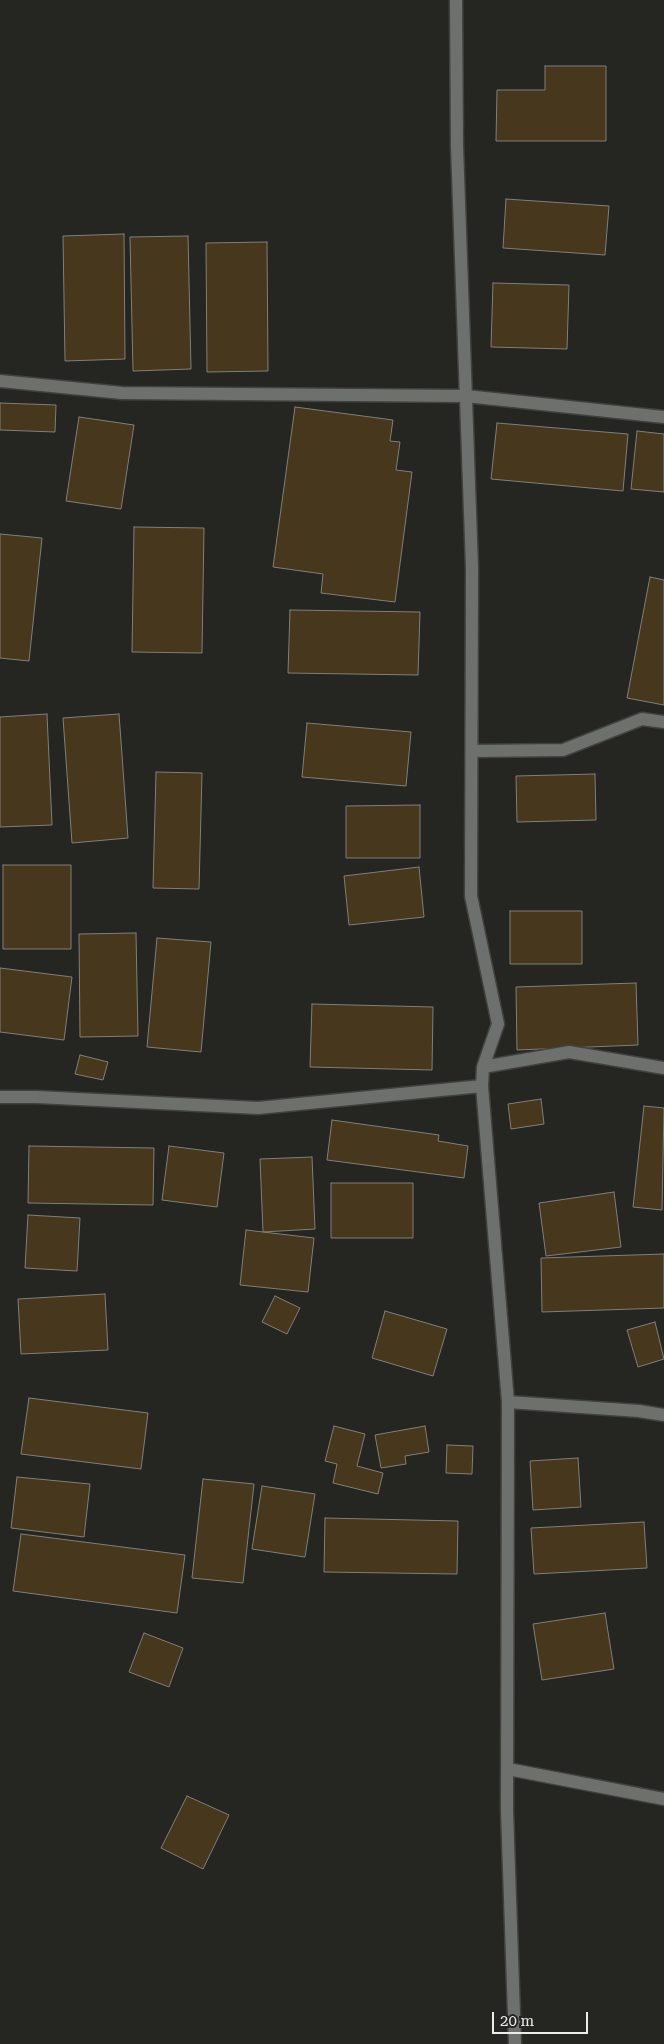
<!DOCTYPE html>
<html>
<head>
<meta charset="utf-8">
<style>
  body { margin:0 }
  #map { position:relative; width:664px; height:2044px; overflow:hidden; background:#252522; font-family:"Roboto Serif",serif }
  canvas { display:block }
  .scale { position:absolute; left:492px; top:2012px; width:96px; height:22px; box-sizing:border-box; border:2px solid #ececea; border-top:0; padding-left:6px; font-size:15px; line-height:18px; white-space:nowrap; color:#ececea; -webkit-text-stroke:4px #252522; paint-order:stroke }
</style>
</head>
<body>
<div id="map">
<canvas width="664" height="2044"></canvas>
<div class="scale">20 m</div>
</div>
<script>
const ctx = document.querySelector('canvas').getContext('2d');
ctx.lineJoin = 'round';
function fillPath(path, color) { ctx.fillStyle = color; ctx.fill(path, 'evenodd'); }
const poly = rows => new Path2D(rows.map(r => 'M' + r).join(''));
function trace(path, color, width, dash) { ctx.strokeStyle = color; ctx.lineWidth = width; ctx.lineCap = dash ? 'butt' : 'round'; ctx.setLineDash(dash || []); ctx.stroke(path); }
const building = poly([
  [545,66,606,66,606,141,496,141,497,90,545,90,545,66],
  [506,199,609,206,605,255,503,248,506,199],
  [124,234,125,359,65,361,63,236,124,234],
  [188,236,191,369,133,371,130,237,188,236],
  [267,242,268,371,207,372,206,243,267,242],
  [493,283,569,285,567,349,491,347,493,283],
  [0,403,56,405,55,432,0,430,0,403],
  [295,407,393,420,390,441,400,442,396,470,412,472,395,602,321,593,323,574,273,567,295,407],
  [79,417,134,425,121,509,66,501,79,417],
  [497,423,628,434,623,491,491,479,497,423],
  [637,431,664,434,664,492,631,489,637,431],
  [134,527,204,528,202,653,132,652,134,527],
  [0,534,42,538,29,661,0,658,0,534],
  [650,577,664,580,664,705,627,698,650,577],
  [290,610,420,612,418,675,288,673,290,610],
  [47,714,52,825,0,827,0,717,47,714],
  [119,714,128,838,72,843,63,718,119,714],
  [307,723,411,732,406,786,302,777,307,723],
  [156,772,202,773,199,889,153,888,156,772],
  [595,774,596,820,517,822,516,776,595,774],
  [420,805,420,858,346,858,346,806,420,805],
  [3,865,71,865,71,949,3,949,3,865],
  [419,867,424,917,349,925,344,876,419,867],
  [510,911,582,911,582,964,510,964,510,911],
  [136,933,138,1036,80,1037,79,934,136,933],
  [157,938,211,942,201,1052,147,1047,157,938],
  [0,968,72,977,64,1040,0,1032,0,968],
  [636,983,638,1045,517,1050,516,987,636,983],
  [312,1004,433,1007,432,1070,310,1067,312,1004],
  [80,1055,108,1062,103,1080,75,1074,80,1055],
  [541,1099,544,1124,511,1129,508,1104,541,1099],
  [644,1106,664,1108,662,1210,633,1207,644,1106],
  [332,1120,439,1135,438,1141,468,1146,464,1178,327,1160,332,1120],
  [29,1146,154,1148,153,1205,28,1203,29,1146],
  [169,1146,224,1153,217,1207,162,1200,169,1146],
  [312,1157,315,1229,263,1232,260,1159,312,1157],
  [331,1183,413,1183,413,1238,331,1238,331,1183],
  [614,1192,621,1247,546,1256,539,1203,614,1192],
  [28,1215,80,1218,77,1271,25,1268,28,1215],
  [246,1230,314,1238,308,1292,240,1285,246,1230],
  [664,1254,664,1308,542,1312,541,1258,664,1254],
  [105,1294,108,1350,21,1354,18,1299,105,1294],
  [275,1296,300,1308,287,1334,262,1322,275,1296],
  [385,1311,447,1329,433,1376,372,1358,385,1311],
  [655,1322,664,1359,638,1367,627,1330,655,1322],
  [29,1398,148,1413,141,1469,21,1454,29,1398],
  [334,1426,365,1434,357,1466,383,1473,378,1494,333,1483,337,1464,325,1461,334,1426],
  [425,1426,429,1452,405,1456,406,1464,381,1468,375,1435,425,1426],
  [447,1445,473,1446,472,1474,446,1473,447,1445],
  [578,1458,581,1507,533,1510,530,1461,578,1458],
  [17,1477,90,1484,84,1537,11,1528,17,1477],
  [203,1479,254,1484,243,1583,192,1578,203,1479],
  [262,1486,315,1494,305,1557,252,1549,262,1486],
  [325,1518,458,1521,457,1574,324,1572,325,1518],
  [644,1522,647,1568,534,1574,531,1528,644,1522],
  [21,1534,185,1555,177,1613,13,1591,21,1534],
  [605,1613,614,1669,542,1680,533,1624,605,1613],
  [144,1633,183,1648,169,1687,129,1672,144,1633],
  [187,1796,229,1815,203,1869,161,1848,187,1796]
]);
const minor = poly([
  [456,0,457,146,472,568,471,896,498,1024,483,1067,482,1086,508,1402,507,1811,515,2044],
  [0,381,122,393,466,396,664,417],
  [473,751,563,750,642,719,664,722],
  [483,1067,569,1052,664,1068],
  [0,1097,37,1097,258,1108,482,1086],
  [508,1402,639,1411,664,1415],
  [508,1769,664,1799]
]);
fillPath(building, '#46371d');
trace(building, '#817f7b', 1);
trace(minor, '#41413e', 15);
trace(minor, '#6e706e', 12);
</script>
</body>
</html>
